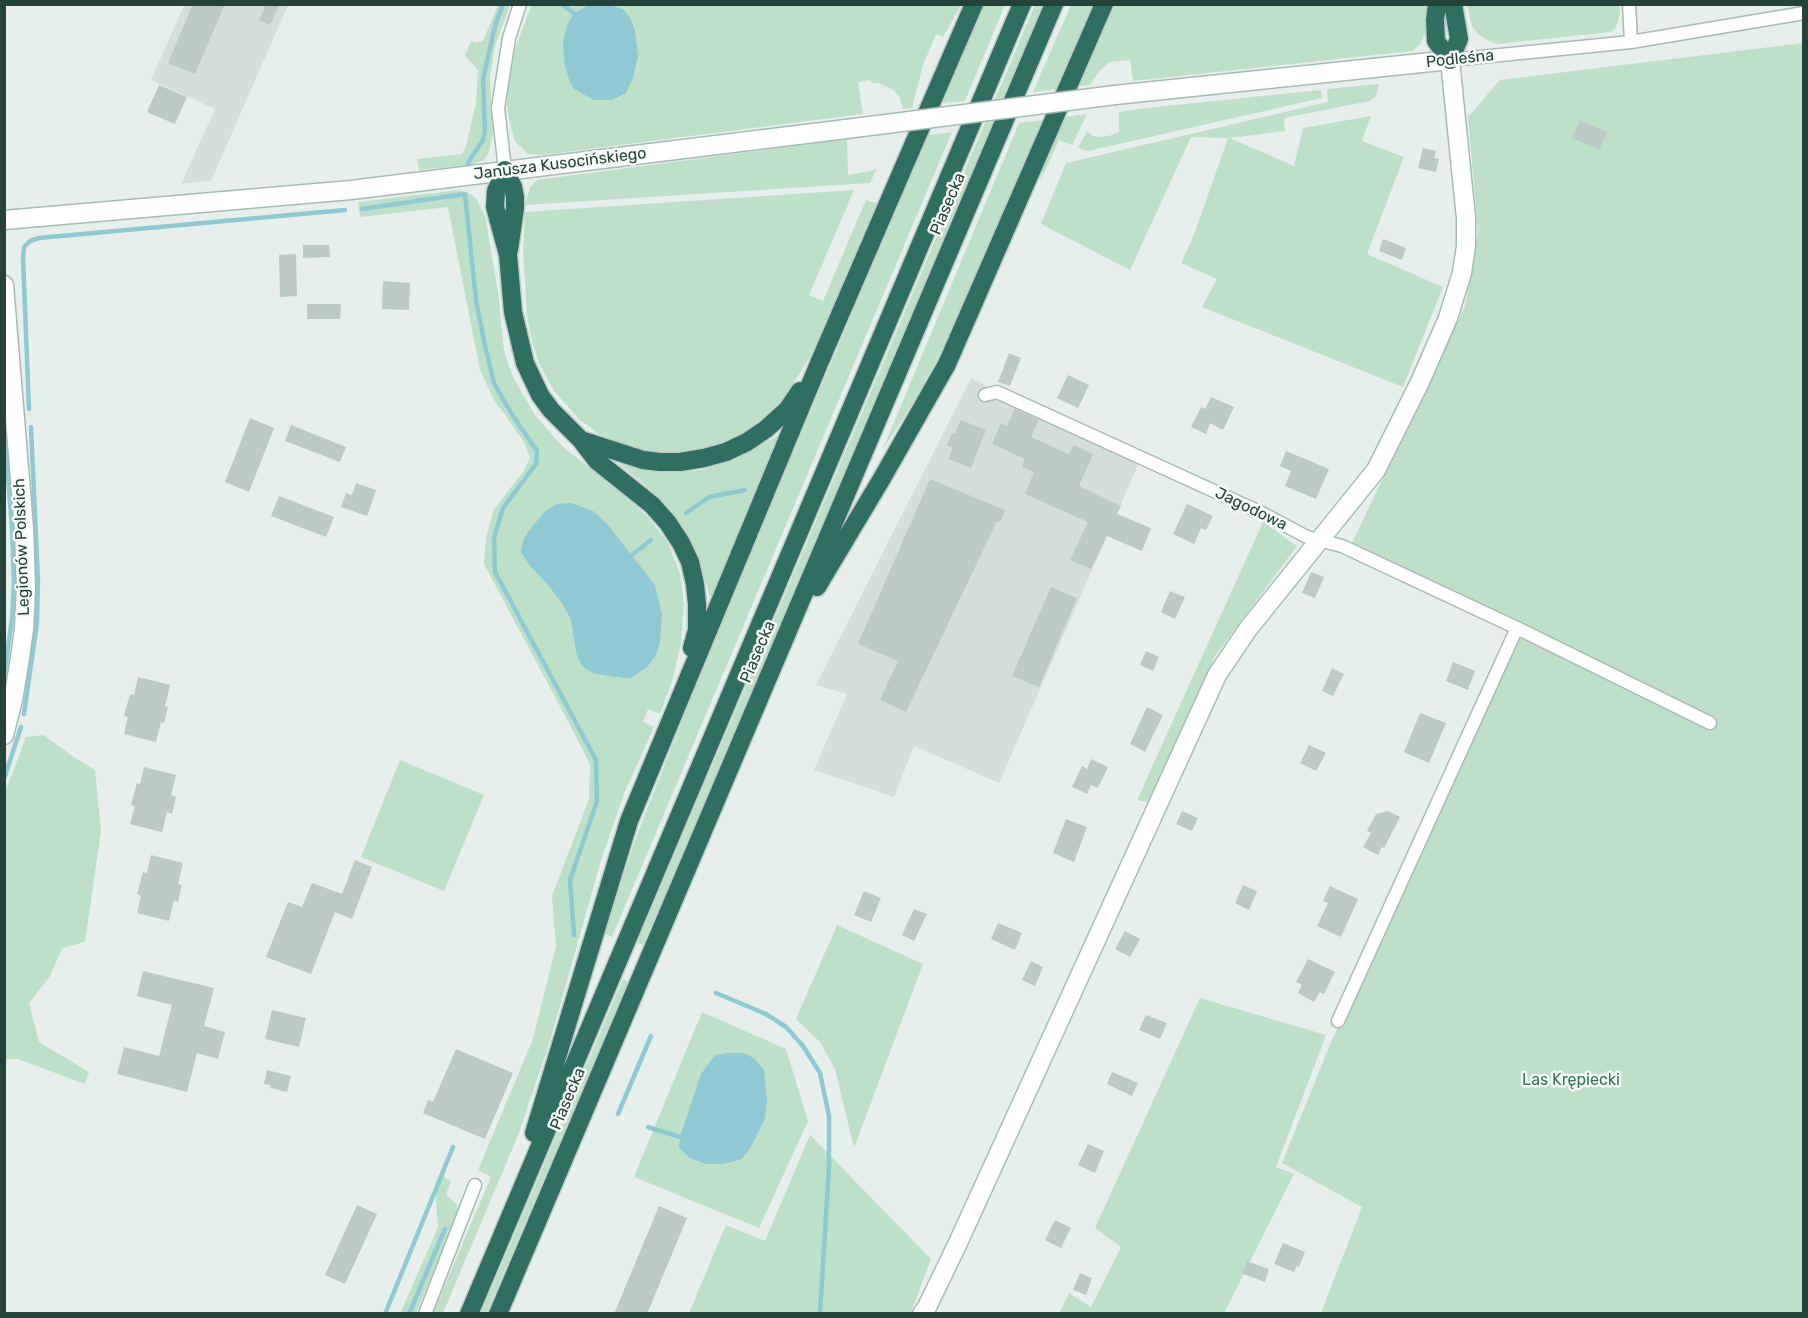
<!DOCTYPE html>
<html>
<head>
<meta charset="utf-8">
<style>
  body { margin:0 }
  #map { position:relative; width:1808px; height:1318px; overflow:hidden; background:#e6efeb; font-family:Rubik,sans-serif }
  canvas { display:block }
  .frame { position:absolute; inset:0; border:6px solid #24423a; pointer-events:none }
</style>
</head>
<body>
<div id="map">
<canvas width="1808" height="1318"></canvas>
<div class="frame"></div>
</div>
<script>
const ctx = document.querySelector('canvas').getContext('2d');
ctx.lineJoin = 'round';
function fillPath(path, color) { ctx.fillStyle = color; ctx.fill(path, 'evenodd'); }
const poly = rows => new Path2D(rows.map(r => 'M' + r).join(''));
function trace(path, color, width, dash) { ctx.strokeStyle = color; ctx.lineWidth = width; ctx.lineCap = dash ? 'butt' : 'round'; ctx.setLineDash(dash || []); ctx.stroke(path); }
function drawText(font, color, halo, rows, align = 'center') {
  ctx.font = font + ' Rubik,sans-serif'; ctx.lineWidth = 5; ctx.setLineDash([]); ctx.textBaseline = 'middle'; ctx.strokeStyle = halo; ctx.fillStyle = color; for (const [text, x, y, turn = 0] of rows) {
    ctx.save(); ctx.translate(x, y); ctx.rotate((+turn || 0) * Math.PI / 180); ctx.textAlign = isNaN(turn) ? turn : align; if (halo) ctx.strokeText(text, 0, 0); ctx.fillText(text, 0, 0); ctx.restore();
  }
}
const built = poly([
  [184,5,288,5,211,181,181,184,215,109,151,80],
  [971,378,1138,465,999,783,914,746,894,797,814,770,847,694,816,685]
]);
const green = poly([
  [984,4,1005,5,965,101,941,103],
  [498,5,510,5,495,46,490,77,493,134,489,152,484,160,471,165,419,170,417,159,462,154,466,146,476,103,478,70,465,56,471,41,477,43,483,41],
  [532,5,961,5,943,37,936,34,923,65,912,108,903,109,900,98,894,90,879,83,872,83,870,80,858,82,863,114,542,155,528,154,515,141,509,120,507,105,510,68,516,46],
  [1035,5,1043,5,942,246,643,945,637,943],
  [1071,5,1094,5,1056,89,1033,92],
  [1115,5,1427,5,1426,31,1420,44,1412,51,1133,81,1130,60,1110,62,1100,70,1090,85,1078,86],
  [1467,5,1619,5,1620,14,1615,29,1611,32,1497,44,1489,41,1478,34,1472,26],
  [1803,43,1803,1313,1321,1313,1362,1207,1282,1163,1331,1042,1526,625,1352,543,1465,306,1478,232,1468,117,1500,80],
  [1379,84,1376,96,1370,101,1284,118,1285,131,1230,138,1294,166,1303,128,1371,116,1362,141,1404,157,1367,254,1443,287,1403,387,1202,307,1217,279,1181,263,1194,235,1228,138,1191,137,1130,270,1041,224,1066,163,1328,102,1327,89],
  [1321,90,1322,98,1088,151,1078,148,1087,131,1093,136,1101,137,1109,136,1119,132,1119,112,1146,108],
  [1087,114,1072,145,1059,140,1040,182,1044,167,1064,117],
  [1043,120,973,283,945,345,912,404,882,451,1019,123],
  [952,132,612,937,604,934,637,835,721,622,928,135],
  [847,139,848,175,871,171,877,168,870,183,525,205,530,187,537,180],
  [460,190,471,194,477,200,485,216,498,291,504,351,513,377,535,415,562,446,628,499,648,517,668,543,680,574,684,605,681,643,673,678,660,714,648,709,643,722,654,727,624,794,602,857,550,1041,519,1133,443,1313,433,1313,491,1177,478,1170,533,1039,556,946,552,896,589,799,590,765,580,744,484,564,486,538,494,509,523,472,530,458,525,444,511,423,494,400,480,370,448,207,360,217,358,202],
  [854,190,809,295,823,301,866,200,879,204,834,306,810,357,778,407,743,432,726,441,693,451,670,453,645,451,628,447,599,434,580,420,554,391,539,363,532,341,527,316,523,252,525,212],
  [777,436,780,438,711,601,697,552,684,528,668,507,644,484,619,464,646,471,664,473,702,470,732,461],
  [1263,522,1297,546,1215,656,1148,802,1137,800],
  [44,735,72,756,95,770,101,831,85,942,62,948,50,976,29,1003,39,1042,89,1072,85,1084,18,1059,5,1059,5,792,26,737],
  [400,760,484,795,444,891,361,857],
  [837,925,923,964,854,1148,835,1069,820,1042,796,1019],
  [623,979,628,982,487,1312,486,1313,481,1313],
  [1200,998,1326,1035,1276,1167,1294,1174,1224,1313,1059,1314,1069,1293,1091,1307,1121,1247,1095,1228],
  [702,1012,786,1049,808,1121,759,1228,634,1177],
  [810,1135,931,1259,911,1312,909,1314,689,1313,726,1225,765,1241],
  [441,1174,451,1182,446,1194,457,1205,458,1216,416,1313,400,1314,438,1227,435,1187]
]);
const water = poly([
  [589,5,609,5,623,9,630,18,635,31,638,56,633,78,626,93,612,100,594,100,574,89,569,79,565,66,563,43,567,25,574,13],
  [571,503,593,511,608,525,655,585,662,615,660,642,656,655,648,666,633,677,625,678,595,674,584,668,579,660,576,652,571,620,562,603,548,585,530,566,521,552,523,541,528,532,545,511,557,504],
  [728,1053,744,1053,755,1059,764,1070,767,1100,765,1118,751,1147,742,1159,724,1164,706,1164,690,1158,679,1148,680,1137,701,1074,715,1055]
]);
const stream = poly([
  [561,4,574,13],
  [468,163,483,140,485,131,483,79,495,26,503,4],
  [362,209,465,194,476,300,485,346,494,383,511,413,537,451,536,464,503,508,494,538,495,572,596,760,597,801,570,880,574,935],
  [29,409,23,257,24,247,30,241,39,238,345,210],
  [4,427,12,527,14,585,12,618,4,678],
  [686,513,709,497,745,490],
  [632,555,651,540],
  [24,714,37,623,38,581,31,427],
  [4,779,21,727],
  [716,993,766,1014,786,1027,803,1046,820,1073,829,1116,829,1166,820,1314],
  [618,1114,651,1036],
  [648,1127,680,1137],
  [385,1314,453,1147],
  [409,1314,445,1229]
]);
const building = poly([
  [193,4,225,4,195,74,168,63],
  [266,4,280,4,270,25,259,20],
  [159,85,187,97,175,124,147,112],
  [1580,120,1607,132,1599,150,1572,138],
  [1423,148,1436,151,1434,158,1439,159,1436,172,1418,168],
  [1383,239,1406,248,1402,260,1379,251],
  [303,245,329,245,330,257,303,258],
  [296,254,297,296,280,297,279,255],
  [383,281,410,283,409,310,382,309],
  [307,304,341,304,340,319,307,319],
  [1009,353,1021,358,1010,386,998,382],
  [1068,375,1089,385,1078,408,1057,398],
  [1211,397,1234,407,1223,430,1210,423,1206,434,1191,427,1201,407,1205,409],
  [1015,409,1039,420,1031,437,1069,454,1074,445,1093,454,1079,486,1121,506,1117,514,1151,528,1142,551,1107,536,1091,569,1070,560,1088,522,1025,494,1034,472,1022,467,1025,459,992,444,1001,423,1007,426],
  [250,418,274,428,249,492,225,482],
  [961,420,986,430,971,468,948,459,953,448,947,445,952,433,955,434],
  [291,425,346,447,340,462,285,441],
  [1286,451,1329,469,1316,499,1285,486,1291,471,1280,466],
  [930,479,1005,510,1000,522,997,521,906,712,880,700,898,661,858,644],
  [356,483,376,490,367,516,341,507,346,493,352,495],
  [279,496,334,517,326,537,271,516],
  [1187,504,1213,516,1206,530,1201,528,1194,544,1173,534],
  [1311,572,1324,577,1315,598,1302,593],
  [1051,587,1077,598,1039,687,1012,676],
  [1170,591,1185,597,1175,619,1161,612],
  [1146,651,1159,657,1153,671,1140,665],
  [1453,662,1475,671,1468,690,1446,681],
  [1332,668,1344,674,1333,696,1322,691],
  [138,677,170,685,165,706,168,707,164,723,161,722,156,742,124,734,128,717,124,716,130,694,134,695],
  [1147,707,1163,715,1145,752,1130,744],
  [1420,713,1446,723,1429,763,1404,752],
  [1309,745,1326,753,1316,771,1300,763],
  [1091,759,1108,767,1098,788,1091,785,1087,794,1072,787,1082,766,1087,769],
  [144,767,176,775,171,795,176,797,172,814,167,812,162,832,130,824,135,806,131,805,137,783,140,784],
  [1182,811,1198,818,1192,831,1176,824],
  [1388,811,1400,817,1384,848,1382,847,1378,855,1363,847,1371,833,1367,831,1376,814],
  [1066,819,1087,827,1074,862,1053,853],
  [151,855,183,863,178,884,182,885,178,902,174,900,169,921,137,913,141,896,137,894,143,872,147,873],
  [355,860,372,867,352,919,335,912,311,974,266,957,288,902,302,907,312,883,342,894],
  [1243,885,1257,891,1249,910,1235,903],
  [1330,886,1358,899,1341,937,1317,926,1328,903,1323,901],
  [864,891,881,898,871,922,854,915],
  [914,909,927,914,914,941,902,935],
  [998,923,1022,933,1015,950,991,939],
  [1125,931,1140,939,1130,957,1115,949],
  [1308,959,1335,972,1324,994,1320,992,1314,1002,1298,993,1302,985,1296,982],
  [1031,961,1043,967,1035,986,1022,980],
  [143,971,214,988,204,1026,225,1032,218,1059,197,1053,187,1092,117,1074,124,1047,159,1056,172,1005,137,996],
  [272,1010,306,1018,299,1047,265,1039],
  [1146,1015,1167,1023,1160,1039,1139,1030],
  [456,1049,513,1073,485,1139,423,1113,428,1100,433,1102],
  [267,1070,291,1076,287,1092,270,1088,271,1085,264,1084],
  [1112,1072,1138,1083,1132,1096,1107,1084],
  [1088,1144,1104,1151,1095,1173,1078,1165],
  [357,1205,377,1214,345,1284,325,1275],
  [659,1206,687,1218,647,1314,614,1314],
  [1055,1220,1071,1228,1061,1248,1045,1240],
  [1283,1243,1305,1252,1299,1267,1297,1266,1294,1272,1274,1264],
  [1247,1261,1269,1269,1265,1282,1243,1274],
  [1080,1273,1092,1278,1086,1295,1073,1290]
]);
const street = poly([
  [1629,4,1631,42],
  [1450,60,1631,42,1804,13],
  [505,170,498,108,509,38,520,4],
  [985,395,997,392,1262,513,1307,537,1342,546,1517,628,1338,1021],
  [1517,628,1710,723],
  [425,1314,475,1185]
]);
const secondary = poly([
  [4,220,351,190,846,129],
  [4,285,24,528,26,588,24,629,20,658,13,700,4,735],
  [922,1314,927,1307,957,1245,1217,675,1248,629,1376,470,1420,382,1448,318,1462,273,1466,246,1466,218,1450,60,1115,95]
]);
const highway = poly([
  [1437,4,1435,20,1436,41,1450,60],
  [1450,60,1459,39,1453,4],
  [505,170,496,191,495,207,508,255,513,312,525,363,540,395,551,410,581,440,597,461,652,505,668,523,681,543,690,562,695,584,697,604,697,630,692,648],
  [505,170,513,187,515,197,515,208,509,250],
  [581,440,643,460,660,462,680,462,704,458,726,452,747,442,766,429,787,410,800,391],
  [817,587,881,480,947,364,1104,4],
  [534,1133,629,821,820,361,974,4],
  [469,1314,1022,4],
  [498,1314,1054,4]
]);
const secondaryBridge = poly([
  [846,129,1115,95]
]);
const streetNames = [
  ["Podleśna",1460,59,-6],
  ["Janusza Kusocińskiego",560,164,-7],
  ["Piasecka",948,204,-67],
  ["Jagodowa",1251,509,26],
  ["Legionów Polskich",22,547,-92],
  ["Piasecka",758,652,-67],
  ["Piasecka",568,1099,-67]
];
const parkNames = [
  ["Las Krępiecki",1571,1080]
];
fillPath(built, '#d4dfda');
fillPath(green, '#bfe0c8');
fillPath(water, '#8ec9d4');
trace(stream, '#8ec9d4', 4.5);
fillPath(building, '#bbcac4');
trace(street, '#a8b8b2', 15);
trace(secondary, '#a4bbb3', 21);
trace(highway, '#c2cac8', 21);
trace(street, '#fff', 12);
trace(secondary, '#fff', 18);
trace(highway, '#2f6f62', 18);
trace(secondaryBridge, '#a4bbb3', 21, []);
trace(secondaryBridge, '#fff', 18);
drawText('16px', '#24423a', '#f7fbf9', streetNames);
drawText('16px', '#2d7a4b', '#f7fbf9', parkNames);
</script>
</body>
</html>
